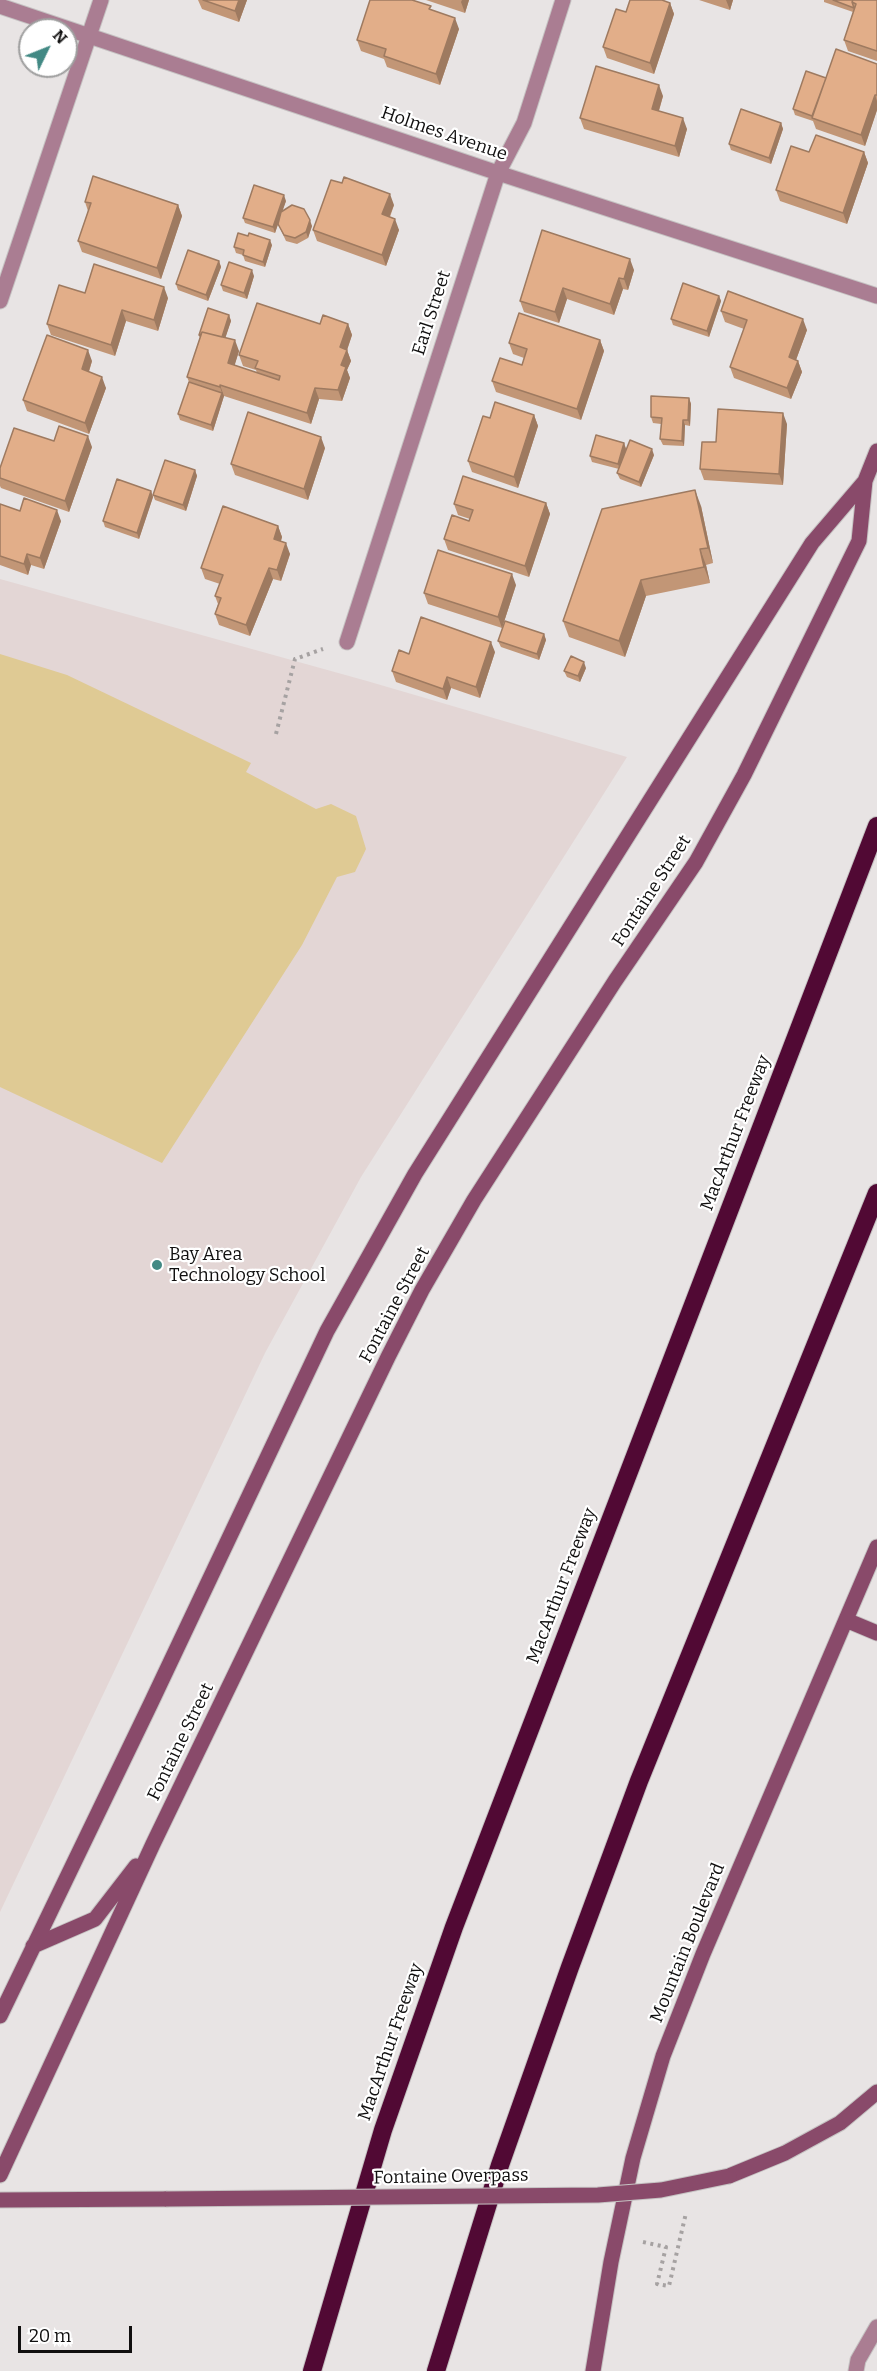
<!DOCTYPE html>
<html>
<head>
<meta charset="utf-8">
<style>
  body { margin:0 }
  #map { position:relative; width:877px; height:2371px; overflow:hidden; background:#e8e4e4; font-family:Bitter,serif }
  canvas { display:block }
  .north { position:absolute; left:18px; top:18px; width:60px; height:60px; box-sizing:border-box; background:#fff; border:2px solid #9f9f9f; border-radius:50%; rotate:47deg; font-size:16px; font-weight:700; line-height:24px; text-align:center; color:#100f0f }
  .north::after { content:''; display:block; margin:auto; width:21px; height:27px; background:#428984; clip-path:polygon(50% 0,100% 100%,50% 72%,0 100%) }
  .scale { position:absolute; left:18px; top:2326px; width:114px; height:27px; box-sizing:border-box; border:3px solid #100f0f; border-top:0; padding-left:8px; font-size:18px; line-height:21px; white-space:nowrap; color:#100f0f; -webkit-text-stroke:4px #fff; paint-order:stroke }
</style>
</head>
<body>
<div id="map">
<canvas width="877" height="2371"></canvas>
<div class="north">N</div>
<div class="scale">20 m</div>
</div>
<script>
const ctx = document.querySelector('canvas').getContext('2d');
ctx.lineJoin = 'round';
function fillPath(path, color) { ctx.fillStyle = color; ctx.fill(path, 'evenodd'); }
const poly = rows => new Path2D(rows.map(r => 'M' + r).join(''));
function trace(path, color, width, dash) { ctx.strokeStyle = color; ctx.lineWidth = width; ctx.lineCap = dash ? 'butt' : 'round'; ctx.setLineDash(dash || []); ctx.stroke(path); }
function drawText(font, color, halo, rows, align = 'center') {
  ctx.font = font + ' Bitter,serif'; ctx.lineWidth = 4.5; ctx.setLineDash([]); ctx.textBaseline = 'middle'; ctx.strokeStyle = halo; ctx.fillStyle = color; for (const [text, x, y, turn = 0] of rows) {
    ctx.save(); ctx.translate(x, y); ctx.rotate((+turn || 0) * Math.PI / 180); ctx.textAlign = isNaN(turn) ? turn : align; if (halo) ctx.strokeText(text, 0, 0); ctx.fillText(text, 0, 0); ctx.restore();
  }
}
const built = poly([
  [0,579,367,681,627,757,361,1177,265,1353,0,1912]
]);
const green = poly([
  [0,654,67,675,251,763,246,772,316,809,331,804,356,816,366,849,355,872,337,877,302,945,162,1163,0,1087]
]);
const path = poly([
  [276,734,295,659,323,649],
  [643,2242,666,2247,657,2284,669,2286,686,2213]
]);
const street = poly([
  [0,6,498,173,877,296],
  [0,301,101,0],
  [347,642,498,173,524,123,563,0],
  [856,2371,858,2360,877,2327]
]);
const secondary = poly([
  [846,1620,877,1633],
  [33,1946,95,1919,136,1866],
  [0,2016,151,1703,327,1331,415,1174,812,543,865,481],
  [0,2175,153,1844,388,1357,422,1290,474,1200,615,981,696,862,744,775,859,541,865,481,877,451],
  [729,2176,785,2153,840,2123,877,2092],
  [0,2200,166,2199],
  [593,2371,611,2262,633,2158,663,2056,703,1954,877,1547]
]);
const highway = poly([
  [312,2371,383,2130,454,1927,877,826],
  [436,2371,500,2165,570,1967,639,1781,877,1193]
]);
const secondaryBridge = poly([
  [166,2199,598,2195,661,2190,729,2176]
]);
const wall = poly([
  [198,0,247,0,239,22,202,9],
  [426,0,469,0,465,13],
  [699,0,733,0,730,10],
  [824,0,877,0,877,61,848,51,844,40,853,12,824,2],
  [670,3,674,14,654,74,607,58,603,47,626,12],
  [432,10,459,29,440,85,387,67,384,59,361,51,357,40],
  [877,64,877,110,865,146,816,129,813,121,795,115,793,109,826,78],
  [663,96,659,111,687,129,679,157,584,129,580,118],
  [781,123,783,129,771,164,731,150,729,144],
  [809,152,864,152,868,163,847,224,780,201,776,190],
  [286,201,282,211,312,226,308,238,297,244,286,241,278,224,275,233,245,223,243,218],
  [85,202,178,205,182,216,161,279,82,252,78,241,88,211],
  [394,205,390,217,399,230,386,266,317,241,313,230],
  [542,230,634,270,628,290,623,289,614,315,567,299,559,323,524,312,520,301],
  [272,245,265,267,245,261,243,255,236,253,234,247],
  [219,261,221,267,208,301,178,290,176,284],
  [254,276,247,299,223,291,221,285],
  [85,293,168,298,158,331,126,321,115,356,51,335,47,324],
  [719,296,721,301,709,337,673,325,671,319],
  [721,311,807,330,796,360,798,361,802,372,791,399,734,378,730,367,744,329,725,322],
  [229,315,231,321,225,338,239,351,234,366,257,373,256,370,243,366,239,355,320,324,348,324,352,335,347,350,351,361,347,370,350,378,342,401,319,399,311,424,224,396,213,431,180,420,178,414,189,382,187,377,200,337,199,335],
  [600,340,604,351,581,420,496,392,492,381,522,365,524,358,513,354,509,343],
  [92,361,89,372,106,388,89,434,27,411,23,400],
  [689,398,691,404,690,426,685,425,684,446,663,445,660,439,661,424,653,423,651,417],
  [534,415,538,426,518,488,472,472,468,461,490,418],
  [787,424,783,485,704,480,700,469,716,442],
  [54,441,92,447,69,512,1,488,0,486,0,468],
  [624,443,626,449,654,455,641,487,620,479,617,473,619,469,592,462,590,456],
  [325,448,308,500,235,475,231,464],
  [195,470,197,476,186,511,155,500,153,495],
  [151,491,153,497,139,539,105,527,103,521],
  [546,503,550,514,529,577,448,550,444,539,469,521,470,519,458,515,454,504],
  [0,504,20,511,61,521,44,569,31,565,28,575,0,565],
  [701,506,713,563,706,565,710,583,646,596,625,657,569,637,563,621],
  [278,526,282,537,281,541,290,554,281,581,273,579,250,636,219,625,215,614,218,604,215,596,220,584,205,579,201,568],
  [516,585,502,628,428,604,424,593],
  [544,634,546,640,539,660,501,647,498,641],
  [495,652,480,698,451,688,447,700,396,682,392,671,409,654],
  [586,668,580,682,567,677,564,671]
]);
const shadedWall = poly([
  [239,0,247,0,239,22,235,11],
  [462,0,469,0,465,13,461,2],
  [726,0,733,0,730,10],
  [670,3,674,14,654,74,650,63],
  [455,18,459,29,440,85,436,74],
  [659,85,663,96,656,120,652,109],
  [875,95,877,101,877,110,865,146,861,135],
  [683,118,687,129,679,157,675,146],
  [781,123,783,129,771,164,769,158],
  [864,152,868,163,847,224,843,213],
  [390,194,394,205,386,225,382,214],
  [284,195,286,201,275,233,273,227],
  [178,205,182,216,161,279,157,268],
  [395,219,399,230,386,266,382,255],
  [310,220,312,226,308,238,306,232],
  [270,240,272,245,265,267,263,262],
  [630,259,634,270,628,290,624,279],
  [219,261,221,267,208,301,206,295],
  [252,270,254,276,247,299,244,293],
  [619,278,623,289,614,315,610,304],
  [164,287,168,298,158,331,154,320],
  [563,288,567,299,559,323,555,312],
  [719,296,721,301,709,337,707,331],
  [122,310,126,321,115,356,111,345],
  [229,315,231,321,222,348,220,343],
  [803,319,807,330,793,368,789,357],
  [348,324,352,335,347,350,351,361,347,370,350,378,342,401,338,390,341,365,340,347],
  [235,340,239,351,232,374,228,363],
  [600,340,604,351,581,420,577,409],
  [88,350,92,361,86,380,82,369],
  [798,361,802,372,791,399,787,388],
  [102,377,106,388,89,434,85,423],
  [220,385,224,396,213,431,211,425,222,393,220,387],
  [315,388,319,399,311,424,307,413],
  [689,398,691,404,690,426,688,420],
  [783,413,787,424,783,485,779,474],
  [534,415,538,426,518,488,514,477],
  [683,420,685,425,684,446,682,441],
  [88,436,92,447,69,512,65,501],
  [321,437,325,448,308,500,304,489],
  [624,443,626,449,620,470,618,464],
  [652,449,654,455,641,487,639,482],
  [195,470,197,476,186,511,183,505],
  [695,490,701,506,713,563,708,548],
  [151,491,153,497,139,539,137,533],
  [546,503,550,514,529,577,525,566],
  [57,510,61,521,44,569,40,558],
  [278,526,282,537,278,550,274,539],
  [286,543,290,554,281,581,277,570],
  [700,549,706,565,710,583,704,567],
  [27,554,31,565,28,575,24,564],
  [269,568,273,579,250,636,246,625],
  [512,574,516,585,502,628,498,617],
  [641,580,646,596,625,657,619,641],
  [544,634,546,640,539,660,537,654],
  [491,642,495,652,480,698,476,687],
  [584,662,586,668,580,682,578,676],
  [447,677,451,688,447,700,443,689]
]);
const building = poly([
  [203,0,239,0,235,11,203,0],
  [370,0,412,0,431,6,429,9,455,18,436,74,384,56,386,49,357,40,370,0],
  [630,0,662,0,670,3,650,63,603,47,616,9,626,12,630,0],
  [833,0,853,0,852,2,854,8,833,0],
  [853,0,877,0,877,51,844,40,856,4,852,2,853,0],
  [836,49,877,64,877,95,875,95,861,135,812,118,836,49],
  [596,66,659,85,652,109,683,118,675,146,580,118,596,66],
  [806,71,826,78,812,116,793,109,806,71],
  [741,109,781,123,769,158,729,144,741,109],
  [816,135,864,152,843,213,776,190,791,146,809,152,816,135],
  [93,176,178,205,157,268,78,241,91,203,85,202,93,176],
  [344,177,390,194,382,214,395,219,382,255,313,230,331,180,342,183,344,177],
  [254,185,284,195,273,227,243,218,254,185],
  [292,205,304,209,310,220,306,232,295,238,284,235,278,224,281,212,292,205],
  [542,230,630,259,624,279,619,278,610,304,563,288,555,312,520,301,542,230],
  [238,233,248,236,249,233,270,240,263,262,243,255,244,250,234,247,238,233],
  [188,250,219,261,206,295,176,284,188,250],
  [229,262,252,270,244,293,221,285,229,262],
  [94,264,164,287,154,320,122,310,111,345,47,324,59,285,85,293,94,264],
  [683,283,719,296,707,331,671,319,683,283],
  [728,291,803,319,789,357,798,361,787,388,730,367,747,320,721,311,728,291],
  [257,303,320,324,323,315,348,324,340,347,347,350,341,365,346,367,338,390,315,388,307,413,220,385,220,387,187,377,202,332,235,340,228,363,279,380,280,376,255,368,258,361,239,355,257,303],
  [208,308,229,315,222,337,202,332,200,336,199,335,208,308],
  [519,313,600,340,577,409,492,381,500,358,522,365,527,349,509,343,519,313],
  [47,335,88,350,82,369,102,377,85,423,23,400,47,335],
  [189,382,222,393,211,425,178,414,189,382],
  [651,396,689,398,688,420,683,420,682,441,660,439,662,418,651,417,651,396],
  [495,402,534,415,514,477,468,461,483,416,490,418,495,402],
  [718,409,783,413,779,474,700,469,702,442,716,442,718,409],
  [248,412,321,437,304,489,231,464,248,412],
  [59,426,88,436,65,501,0,478,0,468,14,428,54,441,59,426],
  [596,435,624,443,618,464,590,456,596,435],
  [630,440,652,449,639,482,617,473,630,440],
  [165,460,195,470,183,505,153,495,165,460],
  [463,476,546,503,525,566,444,539,452,515,469,521,473,510,454,504,463,476],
  [117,479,151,491,137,533,103,521,117,479],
  [695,490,708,548,700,549,704,567,641,580,619,641,563,621,602,509,695,490],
  [24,498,57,510,40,558,27,554,24,564,0,556,0,504,20,511,24,498],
  [223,506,278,526,274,539,286,543,277,570,269,568,246,625,215,614,221,598,215,596,223,575,201,568,223,506],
  [438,550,512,574,498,617,424,593,438,550],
  [421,617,491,642,476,687,447,677,443,689,392,671,399,650,409,654,421,617],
  [505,621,544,634,537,654,498,641,505,621],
  [571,656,584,662,578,676,564,671,571,656]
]);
const markers = [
  [157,1265,6,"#428984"]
];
const streetNames = [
  ["Holmes Avenue",444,134,19],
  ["Earl Street",432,313,-72],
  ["Fontaine Street",652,891,-57],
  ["MacArthur Freeway",736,1133,-69],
  ["Fontaine Street",395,1305,-62],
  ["MacArthur Freeway",562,1586,-69],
  ["Fontaine Street",181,1742,-64],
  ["Mountain Boulevard",688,1943,-68],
  ["MacArthur Freeway",391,2042,-71],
  ["Fontaine Overpass",451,2177,-1]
];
const poiNames = [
  ["Bay Area",169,1255],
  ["Technology School",169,1276]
];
fillPath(built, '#e3d6d5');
fillPath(green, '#dfca94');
trace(street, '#c5c2c2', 17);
trace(secondary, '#c5c2c2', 17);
trace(highway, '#c5c2c2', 20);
trace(path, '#a6a2a2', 4, [3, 4.5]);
trace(street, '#aa7d92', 15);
trace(secondary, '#894a6a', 15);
trace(highway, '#510934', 18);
trace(secondaryBridge, '#c5c2c2', 17, []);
trace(secondaryBridge, '#894a6a', 15);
fillPath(wall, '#c29676');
fillPath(shadedWall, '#9e7a60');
fillPath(building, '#e2ae89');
trace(building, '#9e7a60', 1.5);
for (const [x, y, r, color] of markers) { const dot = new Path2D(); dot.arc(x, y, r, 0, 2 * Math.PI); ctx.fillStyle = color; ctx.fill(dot); trace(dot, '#fff', 2); }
drawText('18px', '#100f0f', '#fff', streetNames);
drawText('18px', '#100f0f', '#fff', poiNames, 'left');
</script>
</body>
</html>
